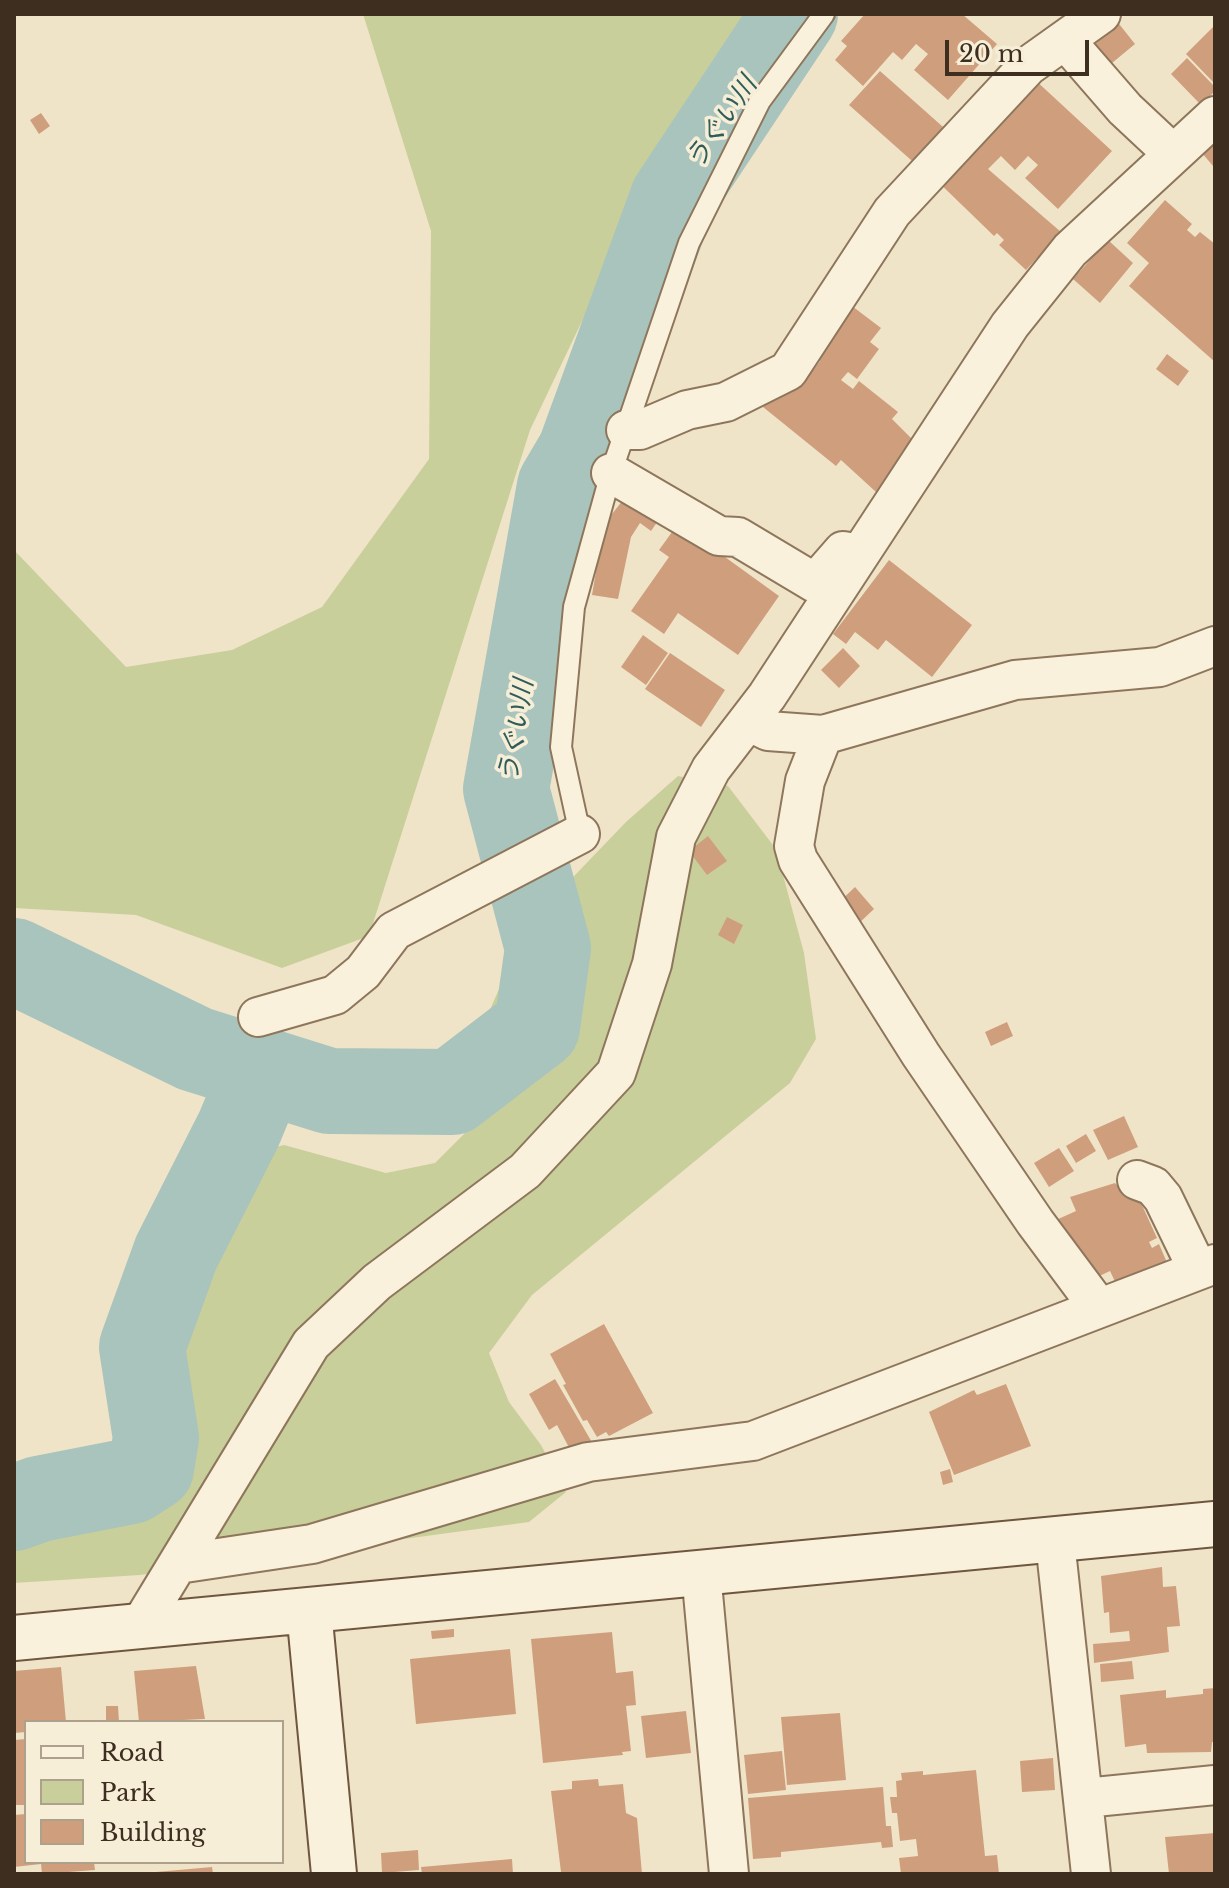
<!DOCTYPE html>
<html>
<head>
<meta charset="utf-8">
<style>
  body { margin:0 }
  #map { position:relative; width:1229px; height:1888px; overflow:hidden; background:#f0e4c8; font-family:"Libre Baskerville",serif }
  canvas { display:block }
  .frame { position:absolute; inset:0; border:16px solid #3d2e20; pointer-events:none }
  .legend { position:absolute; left:24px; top:1720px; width:260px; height:144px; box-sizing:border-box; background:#f7eed8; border:2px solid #ada18e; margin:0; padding:10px 14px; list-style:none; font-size:24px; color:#3d2e20 }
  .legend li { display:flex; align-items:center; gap:16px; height:40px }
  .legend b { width:40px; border:2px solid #ada18e }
  .scale { position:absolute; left:945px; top:40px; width:144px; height:36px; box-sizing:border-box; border:4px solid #3d2e20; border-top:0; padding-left:10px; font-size:24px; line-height:28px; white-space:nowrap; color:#3d2e20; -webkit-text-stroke:6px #f7eed8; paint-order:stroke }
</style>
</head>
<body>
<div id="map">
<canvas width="1229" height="1888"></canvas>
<div class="frame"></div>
<ul class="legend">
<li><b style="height:10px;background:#faf1dc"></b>Road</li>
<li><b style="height:22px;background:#c9cf9b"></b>Park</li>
<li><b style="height:22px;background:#cf9f7d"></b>Building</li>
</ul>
<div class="scale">20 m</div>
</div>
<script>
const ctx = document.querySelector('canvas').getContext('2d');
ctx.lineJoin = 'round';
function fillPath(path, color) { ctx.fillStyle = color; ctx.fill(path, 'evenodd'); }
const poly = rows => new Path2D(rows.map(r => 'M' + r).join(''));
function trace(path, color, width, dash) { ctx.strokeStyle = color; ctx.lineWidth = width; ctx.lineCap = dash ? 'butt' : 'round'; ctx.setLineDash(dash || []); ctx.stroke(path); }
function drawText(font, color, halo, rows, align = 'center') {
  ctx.font = font + ' "Libre Baskerville","Noto Sans JP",serif'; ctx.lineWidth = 7; ctx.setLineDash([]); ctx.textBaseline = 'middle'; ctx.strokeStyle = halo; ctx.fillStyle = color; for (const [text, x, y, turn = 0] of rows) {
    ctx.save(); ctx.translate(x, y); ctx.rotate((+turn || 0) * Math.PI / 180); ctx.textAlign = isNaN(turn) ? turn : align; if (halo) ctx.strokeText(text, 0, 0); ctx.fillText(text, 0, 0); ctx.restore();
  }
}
const green = poly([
  [363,14,758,14,604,275,530,430,369,936,282,968,136,915,14,908,14,550,126,667,232,650,322,607,429,459,431,231],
  [678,776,728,786,776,849,804,953,816,1039,790,1083,532,1295,489,1353,509,1402,541,1445,566,1492,529,1522,140,1575,14,1583,14,1511,72,1489,119,1455,216,1190,240,1156,284,1145,386,1173,435,1163,471,1127,489,1012,527,925,626,822]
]);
const river = poly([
  [14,961,195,1049,329,1091,452,1092,537,1027,548,948,506,789,560,486,580,452,673,198,795,14],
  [14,1508,39,1499,131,1481,151,1468,156,1438,142,1347,176,1253,239,1129,263,1071]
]);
const building = poly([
  [865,14,962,14,997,44,948,100,914,70,928,54,916,44,902,60,893,52,863,86,835,60,847,46,841,41],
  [1112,15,1135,44,1100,73,1076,44],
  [1215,25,1215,84,1186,54],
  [1187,58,1215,87,1215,91,1201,105,1171,74],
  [880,71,951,134,920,168,849,105],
  [1033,78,1112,151,1058,209,1025,178,1038,165,1028,156,1015,170,1001,156,988,169,1061,232,1026,270,999,245,1004,240,997,233,994,236,932,176],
  [41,113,50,126,39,134,30,120],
  [1215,142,1215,164,1213,166,1202,153],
  [1165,200,1192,224,1187,230,1195,237,1200,232,1215,244,1215,362,1129,286,1149,263,1127,243],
  [1108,240,1133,263,1100,303,1073,279],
  [848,303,881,328,870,342,879,349,857,379,848,372,841,380,853,389,859,381,898,412,892,419,914,441,876,492,841,460,836,466,763,407,787,376,801,386,820,361,810,353],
  [1167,354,1189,371,1178,386,1156,369],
  [631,490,664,512,651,531,640,523,631,537,618,599,592,595,604,524],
  [689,531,779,596,738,655,678,613,664,634,631,611,669,557,659,550,672,532,684,539],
  [889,560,972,625,932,677,886,640,878,650,855,632,846,644,833,634],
  [643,635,668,653,646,685,621,667],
  [843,648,860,666,839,688,821,670],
  [670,653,725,690,701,727,645,689],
  [708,836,727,861,707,875,689,851],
  [855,887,874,909,856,926,836,905],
  [727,917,743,925,734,944,718,935],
  [1007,1022,1013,1036,991,1046,985,1032],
  [1124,1116,1138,1147,1108,1160,1093,1130],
  [1086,1134,1096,1151,1076,1163,1066,1146],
  [1059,1148,1074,1171,1049,1187,1034,1163],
  [1115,1183,1128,1198,1137,1194,1157,1238,1149,1242,1152,1248,1159,1244,1168,1265,1118,1288,1110,1271,1091,1280,1056,1220,1076,1211,1070,1197],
  [604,1324,653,1413,609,1436,606,1432,597,1437,587,1420,583,1421,563,1385,566,1384,550,1354],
  [555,1379,593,1444,573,1455,557,1425,549,1430,529,1394],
  [1006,1384,1031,1446,954,1475,929,1412,974,1390,977,1395],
  [950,1469,953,1482,943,1485,940,1472],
  [1162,1567,1163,1587,1176,1586,1180,1626,1167,1627,1169,1652,1094,1663,1093,1644,1130,1641,1129,1631,1110,1633,1109,1612,1104,1613,1101,1576],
  [454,1629,454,1637,432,1639,431,1631],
  [612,1632,616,1673,633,1671,636,1705,626,1706,631,1751,622,1752,623,1755,543,1763,531,1639],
  [510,1649,516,1714,416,1724,410,1659],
  [1132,1661,1134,1679,1101,1682,1100,1664],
  [196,1666,205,1719,139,1722,134,1671],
  [61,1667,66,1722,26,1722,26,1732,14,1733,14,1671],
  [1215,1688,1215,1742,1212,1742,1211,1752,1147,1753,1146,1744,1125,1747,1120,1695,1166,1690,1166,1698,1203,1694,1203,1689],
  [106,1706,118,1706,119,1722,106,1722],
  [686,1711,691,1753,646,1758,641,1716],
  [840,1713,846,1780,787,1785,781,1717],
  [26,1739,26,1805,14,1805,14,1740],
  [782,1751,786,1790,748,1794,744,1755],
  [1053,1758,1055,1790,1022,1792,1020,1761],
  [976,1770,985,1856,997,1855,999,1874,901,1874,899,1858,918,1856,916,1839,900,1841,897,1813,892,1813,890,1797,897,1797,896,1781,902,1780,901,1773,923,1771,923,1775],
  [598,1779,599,1786,623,1784,626,1813,637,1818,642,1874,561,1872,551,1791,572,1789,572,1781],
  [883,1787,886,1826,891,1826,893,1847,882,1848,881,1842,781,1852,781,1857,753,1859,748,1798],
  [26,1814,26,1862,94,1862,95,1870,42,1874,41,1864,14,1867,14,1815],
  [1215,1833,1215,1874,1169,1874,1165,1837],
  [418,1850,419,1870,382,1873,381,1853],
  [512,1859,513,1874,422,1874,421,1867],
  [212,1867,213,1874,156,1874,156,1872]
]);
const lane = poly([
  [580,834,561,747,574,607,611,473,689,243,760,101,824,14]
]);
const street = poly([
  [1066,41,1125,109,1172,153],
  [626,430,640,430,687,410,726,402,788,371,892,212,1028,66,1101,14],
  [611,473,719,536,738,537,815,583,843,551,849,552],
  [748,721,768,731,823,735,1015,680,1160,667,1215,646],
  [823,735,805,781,794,846,798,860,921,1055,1035,1222,1099,1308],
  [258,1017,335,995,363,972,394,931,580,834],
  [1137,1180,1153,1186,1163,1198,1198,1270],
  [1055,1541,1091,1874],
  [178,1564,312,1544,588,1462,753,1441,1215,1264],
  [701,1572,729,1874],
  [141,1624,311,1344,377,1282,525,1171,616,1073,652,964,676,837,711,769,767,696,1010,325,1070,250,1215,116],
  [1085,1798,1215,1785]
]);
const secondary = poly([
  [309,1610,334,1874],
  [14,1638,1215,1524]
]);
const waterNames = [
  ["うぐい川",722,123,-56],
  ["うぐい川",517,731,-81]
];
fillPath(green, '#c9cf9b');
trace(river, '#a9c4bc', 86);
fillPath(building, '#cf9f7d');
trace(lane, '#8d765c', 24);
trace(street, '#8d765c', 42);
trace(secondary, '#6f573f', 48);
trace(lane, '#faf1dc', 20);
trace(street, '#faf1dc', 38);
trace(secondary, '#faf1dc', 44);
drawText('italic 26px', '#2f5d5a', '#f7eed8', waterNames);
</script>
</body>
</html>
